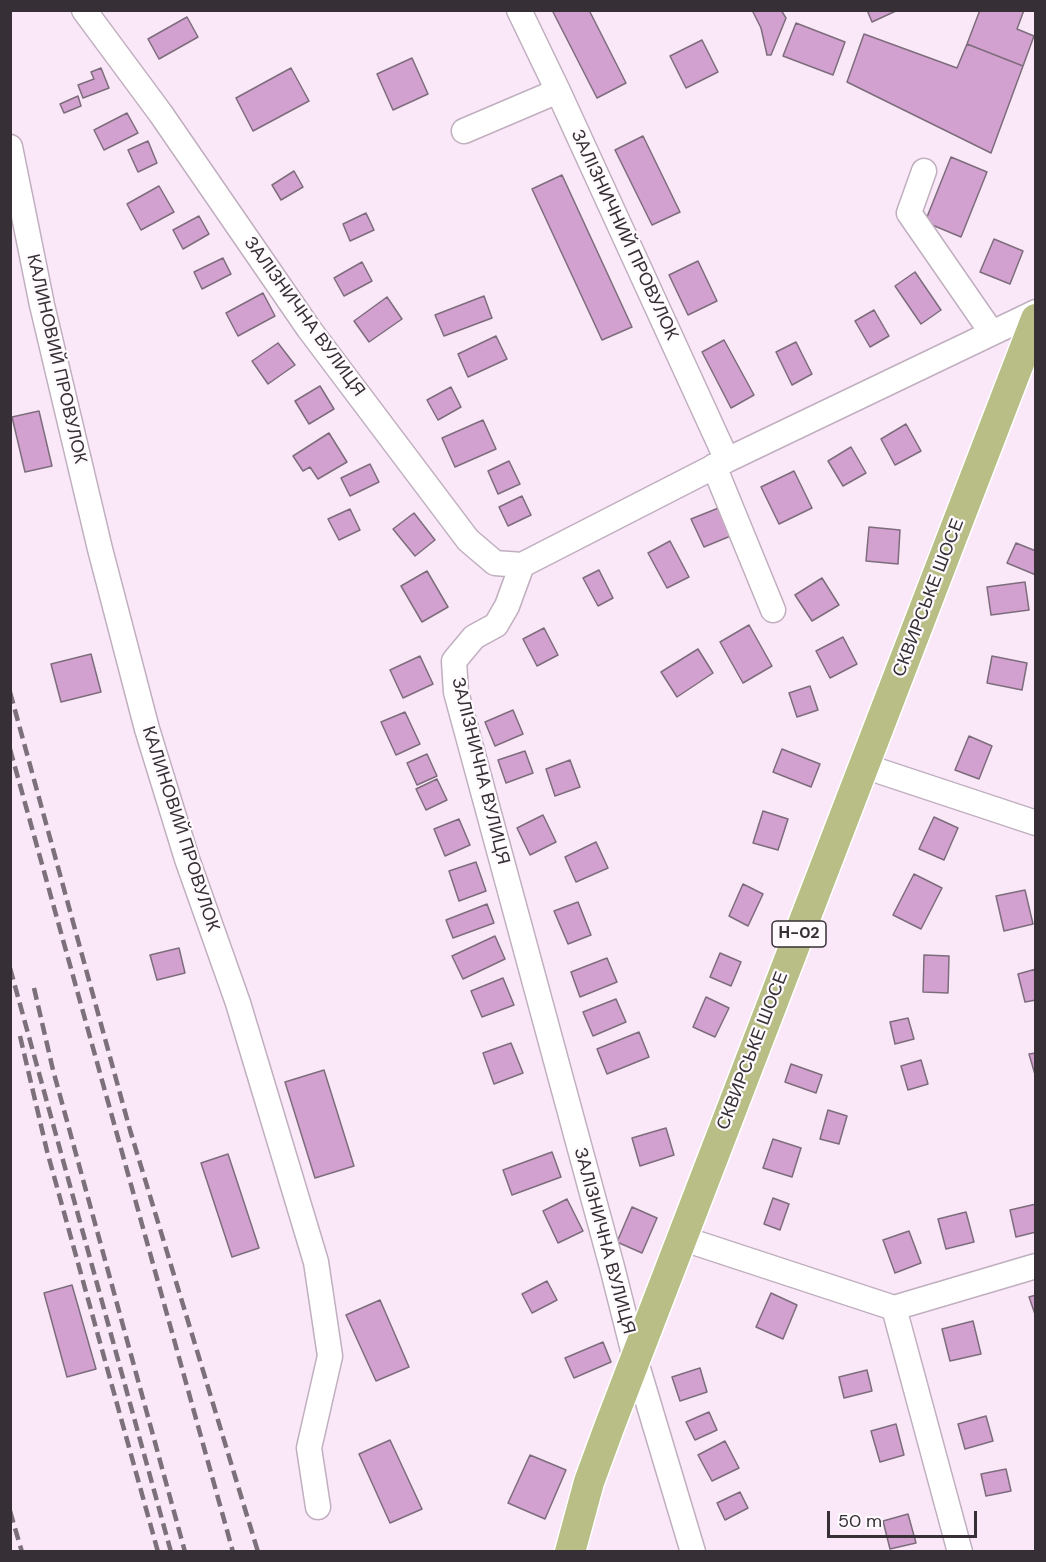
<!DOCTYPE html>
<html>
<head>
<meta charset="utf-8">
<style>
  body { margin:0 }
  #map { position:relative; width:1046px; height:1562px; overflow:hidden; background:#fae8f9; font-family:"DM Sans",sans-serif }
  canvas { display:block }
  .frame { position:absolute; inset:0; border:12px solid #362f35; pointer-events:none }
  .scale { position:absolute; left:827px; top:1511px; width:150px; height:27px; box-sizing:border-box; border:3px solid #362f35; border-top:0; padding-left:8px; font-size:18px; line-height:21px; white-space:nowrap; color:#362f35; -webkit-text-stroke:4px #fefafe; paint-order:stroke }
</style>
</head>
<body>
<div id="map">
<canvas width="1046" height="1562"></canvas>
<div class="frame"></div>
<div class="scale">50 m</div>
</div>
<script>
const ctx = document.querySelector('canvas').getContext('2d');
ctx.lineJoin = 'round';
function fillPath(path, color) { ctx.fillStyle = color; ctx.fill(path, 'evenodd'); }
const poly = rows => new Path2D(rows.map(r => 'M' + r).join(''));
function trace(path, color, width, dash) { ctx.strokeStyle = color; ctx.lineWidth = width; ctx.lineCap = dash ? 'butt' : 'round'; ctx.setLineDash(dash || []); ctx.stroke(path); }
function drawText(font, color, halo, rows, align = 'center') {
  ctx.font = font + ' "DM Sans",sans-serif'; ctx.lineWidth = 4.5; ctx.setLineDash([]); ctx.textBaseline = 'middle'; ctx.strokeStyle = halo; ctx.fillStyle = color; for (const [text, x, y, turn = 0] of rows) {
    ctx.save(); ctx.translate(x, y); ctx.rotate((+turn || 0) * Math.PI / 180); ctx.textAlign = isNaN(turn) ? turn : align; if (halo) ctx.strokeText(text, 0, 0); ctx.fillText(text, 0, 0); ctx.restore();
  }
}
const building = poly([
  [552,10,589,10,626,83,597,98,552,10],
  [752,10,781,10,786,18,771,55,767,55,761,28,752,10],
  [867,10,898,10,872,22,867,10],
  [980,10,1024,10,1017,29,1034,36,1023,66,967,44,980,10],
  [187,17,198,37,159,59,148,39,187,17],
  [796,23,845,42,833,75,783,56,796,23],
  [864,34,957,68,967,44,1023,66,991,153,847,82,864,34],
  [702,40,718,72,686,88,670,56,702,40],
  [412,58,428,94,393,110,377,74,412,58],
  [101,68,109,88,83,98,78,85,94,79,91,72,101,68],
  [291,68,309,101,253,131,236,98,291,68],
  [78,96,81,106,64,113,60,104,78,96],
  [127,113,138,133,104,150,94,130,127,113],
  [643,136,680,212,652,225,615,150,643,136],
  [148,141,157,163,138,172,128,150,148,141],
  [951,157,987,172,961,237,925,222,951,157],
  [294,171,303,187,281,200,272,185,294,171],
  [562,175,632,327,602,340,532,189,562,175],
  [159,186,174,212,141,230,127,204,159,186],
  [366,213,374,230,350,241,343,224,366,213],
  [199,216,209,234,183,249,173,230,199,216],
  [994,239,1023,251,1010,284,980,272,994,239],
  [223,258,231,274,202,289,194,272,223,258],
  [698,261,717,301,688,315,669,275,698,261],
  [362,262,372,281,344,296,334,278,362,262],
  [915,272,941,310,921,324,895,286,915,272],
  [263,293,275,316,238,336,226,313,263,293],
  [484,296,492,318,444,336,435,315,484,296],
  [387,297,402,319,369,342,354,321,387,297],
  [874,310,889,336,870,347,855,321,874,310],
  [496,336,507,359,468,377,458,354,496,336],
  [724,340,754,395,731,408,702,352,724,340],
  [796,342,812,374,792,385,776,352,796,342],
  [278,343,295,365,268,384,252,361,278,343],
  [320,386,334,409,309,424,295,401,320,386],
  [451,387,461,407,438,420,427,400,451,387],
  [39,411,52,466,25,472,12,417,39,411],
  [483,420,496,449,455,467,442,438,483,420],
  [906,424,921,451,895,465,881,439,906,424],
  [329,433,347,462,318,479,310,467,303,471,293,456,329,433],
  [851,447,866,473,843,486,828,461,851,447],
  [509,461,520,484,498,494,488,471,509,461],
  [370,464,379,482,350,496,341,478,370,464],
  [794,471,812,508,779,524,761,487,794,471],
  [522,496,531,515,508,526,499,507,522,496],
  [721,507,733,535,704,547,691,519,721,507],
  [350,509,360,530,339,540,328,519,350,509],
  [414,513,435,540,415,556,393,529,414,513],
  [869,527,900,530,898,564,866,561,869,527],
  [670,541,689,577,667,588,648,553,670,541],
  [1016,543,1036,551,1036,575,1007,563,1016,543],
  [599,570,613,598,598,606,583,578,599,570],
  [427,571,448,607,422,622,401,586,427,571],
  [822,578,839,605,812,621,795,595,822,578],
  [1025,582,1029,610,991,615,987,587,1025,582],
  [749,625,772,666,743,683,720,642,749,625],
  [544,628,558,655,537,666,523,639,544,628],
  [843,637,857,664,830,678,816,651,843,637],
  [698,649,713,673,677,697,661,672,698,649],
  [91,654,101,692,61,702,51,664,91,654],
  [420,656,433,684,403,698,390,670,420,656],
  [992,656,1027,663,1022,690,987,683,992,656],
  [810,686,818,710,797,717,789,693,810,686],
  [513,710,523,734,495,746,485,722,513,710],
  [405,712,420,744,396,755,381,722,405,712],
  [969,736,992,746,979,779,955,770,969,736],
  [782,749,820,764,811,787,773,772,782,749],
  [525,751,533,773,506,783,498,760,525,751],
  [427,754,437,776,417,785,407,763,427,754],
  [570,760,580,787,555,796,546,769,570,760],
  [437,779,447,800,426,810,416,789,437,779],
  [763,811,788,819,778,850,753,843,763,811],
  [543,815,556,842,530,855,517,828,543,815],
  [934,817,958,828,944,860,919,849,934,817],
  [459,819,470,845,445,856,434,829,459,819],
  [596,842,608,868,576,882,565,857,596,842],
  [476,862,486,891,459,901,449,871,476,862],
  [914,874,942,888,921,929,893,915,914,874],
  [743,884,763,894,748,926,729,916,743,884],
  [1025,890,1033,924,1004,931,996,896,1025,890],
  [578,902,591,935,568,944,554,911,578,902],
  [487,904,494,923,453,938,446,920,487,904],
  [495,936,505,959,463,979,452,956,495,936],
  [179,948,185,973,157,980,150,955,179,948],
  [720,953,741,962,731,986,710,977,720,953],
  [924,955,949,956,948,993,923,992,924,955],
  [607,958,617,982,580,997,571,972,607,958],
  [1036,969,1036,1000,1025,1002,1018,974,1036,969],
  [503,978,514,1005,482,1017,471,991,503,978],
  [706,997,729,1008,715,1037,693,1027,706,997],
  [616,999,626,1022,593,1036,583,1012,616,999],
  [908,1018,914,1039,895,1044,890,1022,908,1018],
  [639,1032,649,1057,607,1074,597,1049,639,1032],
  [511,1043,523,1073,494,1084,483,1053,511,1043],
  [1036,1053,1036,1078,1029,1054,1036,1053],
  [921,1060,928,1084,908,1090,901,1066,921,1060],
  [791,1064,822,1075,816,1093,785,1082,791,1064],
  [324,1070,354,1166,315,1178,285,1082,324,1070],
  [828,1110,847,1116,839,1144,820,1139,828,1110],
  [666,1128,674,1155,640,1166,632,1138,666,1128],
  [773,1139,801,1148,792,1177,763,1168,773,1139],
  [552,1152,561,1177,512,1195,503,1170,552,1152],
  [228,1154,259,1248,232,1257,201,1163,228,1154],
  [773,1198,789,1204,780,1230,764,1224,773,1198],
  [567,1199,583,1231,558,1243,543,1211,567,1199],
  [1036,1204,1036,1232,1016,1237,1010,1210,1036,1204],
  [632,1207,657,1218,642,1253,617,1242,632,1207],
  [966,1212,974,1242,946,1249,938,1219,966,1212],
  [909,1231,921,1263,895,1273,883,1240,909,1231],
  [547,1281,557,1300,532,1313,522,1294,547,1281],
  [72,1285,96,1369,67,1377,44,1293,72,1285],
  [771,1293,797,1305,783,1339,756,1327,771,1293],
  [1036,1295,1036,1317,1029,1297,1036,1295],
  [380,1300,409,1367,376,1381,346,1315,380,1300],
  [973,1321,981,1354,950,1361,942,1329,973,1321],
  [603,1342,611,1362,574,1378,565,1358,603,1342],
  [700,1368,707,1392,680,1401,672,1377,700,1368],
  [867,1370,872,1391,844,1398,839,1377,867,1370],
  [709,1412,717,1430,695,1440,686,1422,709,1412],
  [986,1416,993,1441,965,1449,958,1424,986,1416],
  [896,1424,904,1455,880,1462,871,1431,896,1424],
  [390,1440,422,1509,390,1523,359,1454,390,1440],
  [725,1441,739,1468,712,1481,698,1455,725,1441],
  [530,1455,566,1470,545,1519,508,1503,530,1455],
  [1006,1469,1011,1491,986,1496,981,1474,1006,1469],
  [740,1492,748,1508,725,1520,717,1503,740,1492],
  [908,1514,916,1543,890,1549,883,1521,908,1514]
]);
const minor = poly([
  [84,10,161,114,309,329,468,540,495,563,522,565,727,460,1036,312],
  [519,10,558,91,727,460],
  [464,131,558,91],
  [10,147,42,305,100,549,147,729,187,859,238,1003,316,1262,330,1356,309,1448,318,1507],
  [924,171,909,213,992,333],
  [714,466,773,610],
  [522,565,507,606,496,625,474,637,454,661,456,692,612,1267,636,1362,693,1552],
  [864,766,1036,823],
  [681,1238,894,1308,960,1552],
  [894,1308,1036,1266]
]);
const major = poly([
  [570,1552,589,1482,610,1425,1036,319]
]);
const rail = poly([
  [10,692,130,1130,258,1552],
  [10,749,233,1552],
  [10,968,171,1552],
  [34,988,53,1070,185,1552],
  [20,1036,47,1151,158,1552],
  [10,1511,22,1552]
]);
const shields = [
  [799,934,54]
];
const shieldNames = [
  ["Н-02",799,934]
];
const streetNames = [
  ["ЗАЛІЗНИЧНИЙ ПРОВУЛОК",624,235,65],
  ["ЗАЛІЗНИЧНА ВУЛИЦЯ",304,317,54],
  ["КАЛИНОВИЙ ПРОВУЛОК",56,359,77],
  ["СКВИРСЬКЕ ШОСЕ",929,598,-69],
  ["ЗАЛІЗНИЧНА ВУЛИЦЯ",480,771,76],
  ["КАЛИНОВИЙ ПРОВУЛОК",180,829,72],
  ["СКВИРСЬКЕ ШОСЕ",753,1051,-69],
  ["ЗАЛІЗНИЧНА ВУЛИЦЯ",604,1241,75]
];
fillPath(building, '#d3a1d0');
trace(building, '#7d6d7c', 1.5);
trace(minor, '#c0afbf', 27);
trace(major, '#fff', 33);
trace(minor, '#fff', 24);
trace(major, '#b8be86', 30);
trace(rail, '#7c717b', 4.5, [12, 6]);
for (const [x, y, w] of shields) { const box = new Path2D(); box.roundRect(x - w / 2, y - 13, w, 26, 4.5); ctx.fillStyle = '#fefafe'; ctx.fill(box); trace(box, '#362f35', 1.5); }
drawText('bold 16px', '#362f35', null, shieldNames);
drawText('18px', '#362f35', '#fefafe', streetNames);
</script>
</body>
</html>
